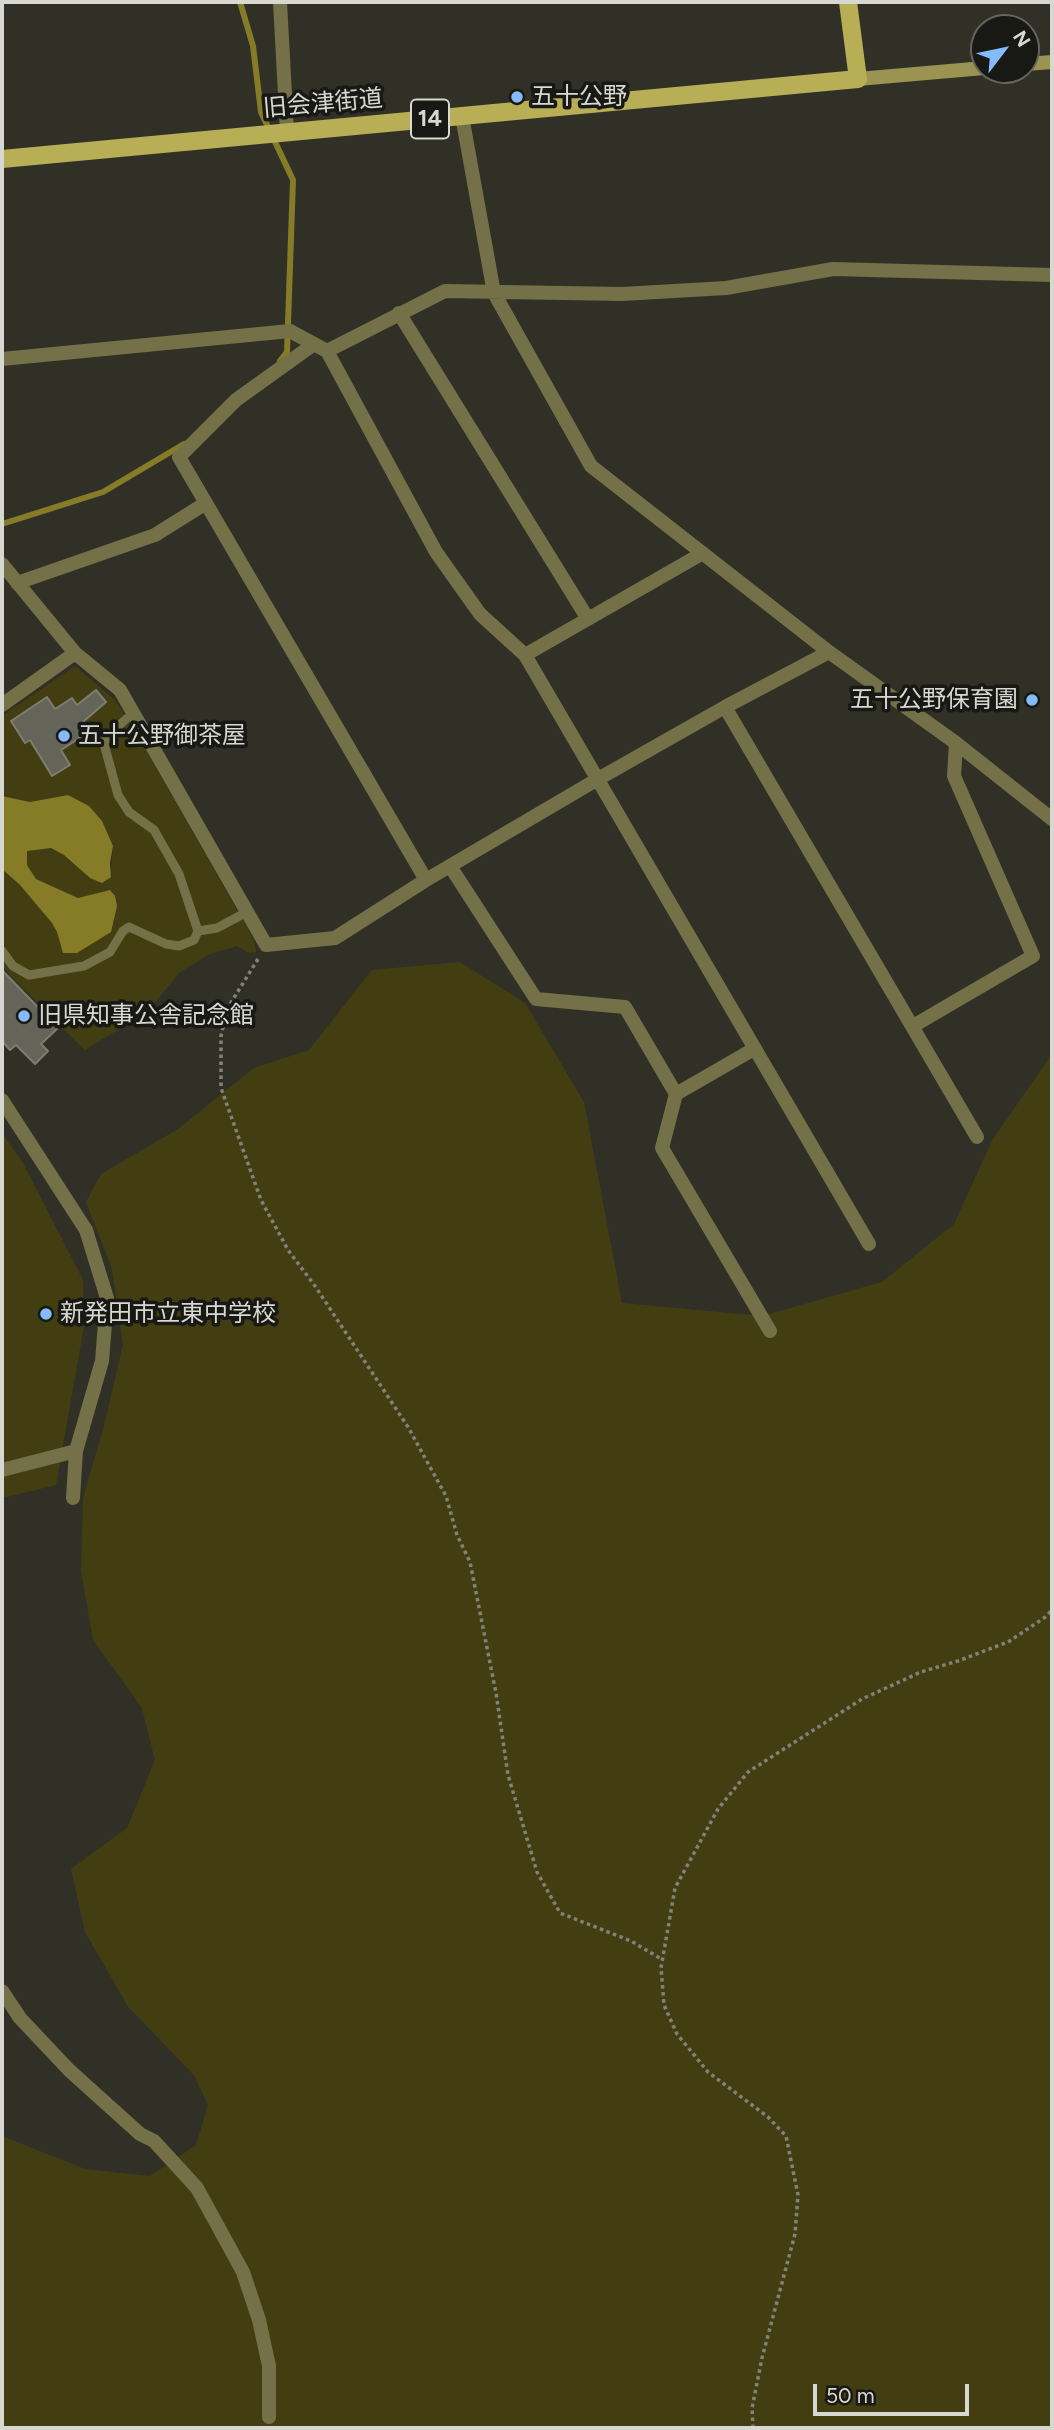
<!DOCTYPE html>
<html>
<head>
<meta charset="utf-8">
<style>
  body { margin:0 }
  #map { position:relative; width:1054px; height:2430px; overflow:hidden; background:#313027; font-family:Figtree,sans-serif }
  canvas { display:block }
  .frame { position:absolute; inset:0; border:4px solid #d8d8d2; pointer-events:none }
  .north { position:absolute; left:970px; top:14px; width:70px; height:70px; box-sizing:border-box; background:#181814; border:2px solid #656560; border-radius:50%; rotate:58deg; font-size:19px; font-weight:700; line-height:28px; text-align:center; color:#d8d8d2 }
  .north::after { content:''; display:block; margin:auto; width:24px; height:32px; background:#85bbfb; clip-path:polygon(50% 0,100% 100%,50% 72%,0 100%) }
  .scale { position:absolute; left:813px; top:2384px; width:156px; height:32px; box-sizing:border-box; border:4px solid #d8d8d2; border-top:0; padding-left:9px; font-size:21px; line-height:24px; white-space:nowrap; color:#d8d8d2; -webkit-text-stroke:5px #181814; paint-order:stroke }
</style>
</head>
<body>
<div id="map">
<canvas width="1054" height="2430"></canvas>
<div class="frame"></div>
<div class="north">N</div>
<div class="scale">50 m</div>
</div>
<script>
const ctx = document.querySelector('canvas').getContext('2d');
ctx.lineJoin = 'round';
function fillPath(path, color) { ctx.fillStyle = color; ctx.fill(path, 'evenodd'); }
const poly = rows => new Path2D(rows.map(r => 'M' + r).join(''));
function trace(path, color, width, dash) { ctx.strokeStyle = color; ctx.lineWidth = width; ctx.lineCap = dash ? 'butt' : 'round'; ctx.setLineDash(dash || []); ctx.stroke(path); }
function drawText(font, color, halo, rows, align = 'center') {
  ctx.font = font + ' Figtree,"Noto Sans JP",sans-serif'; ctx.lineWidth = 7; ctx.setLineDash([]); ctx.textBaseline = 'middle'; ctx.strokeStyle = halo; ctx.fillStyle = color; for (const [text, x, y, turn = 0] of rows) {
    ctx.save(); ctx.translate(x, y); ctx.rotate((+turn || 0) * Math.PI / 180); ctx.textAlign = isNaN(turn) ? turn : align; if (halo) ctx.strokeText(text, 0, 0); ctx.fillText(text, 0, 0); ctx.restore();
  }
}
const green = poly([
  [75,666,115,700,139,738,254,940,256,952,249,953,237,946,210,954,180,972,147,1012,85,1050,2,967,2,869,20,885,52,923,57,932,63,953,78,898,36,879,27,865,27,851,34,848,51,848,64,855,90,878,111,876,113,846,102,821,89,806,68,795,30,802,2,796,2,716],
  [460,962,525,1003,584,1102,622,1303,762,1316,882,1282,954,1224,993,1139,1052,1054,1052,2428,2,2428,2,2136,85,2169,150,2176,196,2145,208,2105,194,2075,129,2008,85,1932,71,1869,127,1828,155,1760,142,1708,93,1640,81,1571,83,1498,104,1426,123,1345,112,1269,86,1202,101,1174,178,1129,254,1068,309,1050,372,970],
  [2,1133,23,1163,83,1280,84,1326,56,1485,2,1498]
]);
const water = poly([
  [68,795,89,806,102,821,113,846,110,863,111,877,102,883,90,878,64,855,51,848,27,851,27,865,36,879,78,898,110,890,115,896,117,906,111,932,77,953,63,953,57,932,52,923,20,885,2,869,2,796,30,802]
]);
const stream = poly([
  [240,2,253,46,261,112,293,180,287,352,280,361],
  [2,524,103,492,184,444]
]);
const building = poly([
  [96,690,106,702,83,722,89,732,61,750,70,765,52,776,30,740,25,743,11,721,47,697,55,709,72,698,77,705,96,690],
  [2,970,58,1028,41,1044,48,1051,35,1064,16,1045,10,1050,2,1041,2,970]
]);
const path = poly([
  [258,959,227,1009,221,1036,221,1088,261,1200,288,1250,315,1286,408,1427,446,1496,457,1535,470,1562,496,1693,508,1775,537,1872,560,1913,631,1941,663,1960],
  [753,2428,752,2408,762,2358,795,2234,798,2195,786,2136,768,2117,708,2072,677,2034,664,2005,661,1968,675,1888,718,1809,748,1772,862,1699,921,1672,961,1660,1008,1642,1047,1616,1052,1609]
]);
const lane = poly([
  [198,931,217,928,247,912],
  [2,951,13,966,29,975,84,966,110,952,123,931,129,927,166,944,179,946,194,940,198,931,179,874,154,830,129,812,118,795,104,744,107,736,133,713]
]);
const street = poly([
  [280,2,287,132],
  [462,116,494,293,591,466,829,652,956,743,1052,819],
  [399,313,588,619],
  [314,344,236,400,179,457,426,880],
  [327,351,445,291,622,294,726,288,833,269,1052,275],
  [2,359,290,331,327,351,436,552,480,614,525,655,869,1244],
  [2,564,75,653,120,690,266,945,335,938,426,880,598,779,725,707,829,652],
  [17,583,155,535,206,503],
  [525,655,703,553],
  [2,705,75,653],
  [725,707,977,1137],
  [450,866,536,999,625,1007,676,1094,662,1148,770,1331],
  [913,1026,1033,956,954,776,956,743],
  [676,1094,754,1049],
  [2,1100,86,1230,107,1298,102,1361,76,1451,73,1498],
  [2,1470,76,1451],
  [2,1991,20,2018,69,2070,140,2134,154,2141,197,2188,243,2272,259,2320,269,2366,269,2417]
]);
const secondary = poly([
  [1026,64,1052,62],
  [858,79,984,68]
]);
const primary = poly([
  [2,159,858,79,848,2]
]);
const markers = [
  [517,97,7,"#85bbfb"],
  [1032,700,7,"#85bbfb"],
  [64,736,7,"#85bbfb"],
  [24,1016,7,"#85bbfb"],
  [46,1314,7,"#85bbfb"]
];
const shields = [
  [430,119,38]
];
const shieldNames = [
  ["14",430,119]
];
const poiNames = [
  ["五十公野",531,97],
  ["五十公野保育園",1018,700,"right"],
  ["五十公野御茶屋",78,736],
  ["旧県知事公舎記念館",38,1016],
  ["新発田市立東中学校",60,1314]
];
const streetNames = [
  ["旧会津街道",323,104,-5]
];
fillPath(green, '#433e12');
fillPath(water, '#867c28');
trace(stream, '#867c28', 6);
fillPath(building, '#656459');
trace(building, '#7e7d72', 2);
trace(path, '#82827a', 3.5, [3.5, 3.5]);
trace(lane, '#747047', 9);
trace(street, '#747047', 14);
trace(secondary, '#9a9351', 14);
trace(primary, '#b8ae56', 18);
for (const [x, y, r, color] of markers) { const dot = new Path2D(); dot.arc(x, y, r, 0, 2 * Math.PI); ctx.fillStyle = color; ctx.fill(dot); trace(dot, '#181814', 2.5); }
for (const [x, y, w] of shields) { const box = new Path2D(); box.roundRect(x - w / 2, y - 19.5, w, 39, 5); ctx.fillStyle = '#181814'; ctx.fill(box); trace(box, '#d8d8d2', 2); }
drawText('bold 23px', '#d8d8d2', null, shieldNames);
drawText('24px', '#d8d8d2', '#181814', poiNames, 'left');
drawText('24px', '#d8d8d2', '#181814', streetNames);
</script>
</body>
</html>
